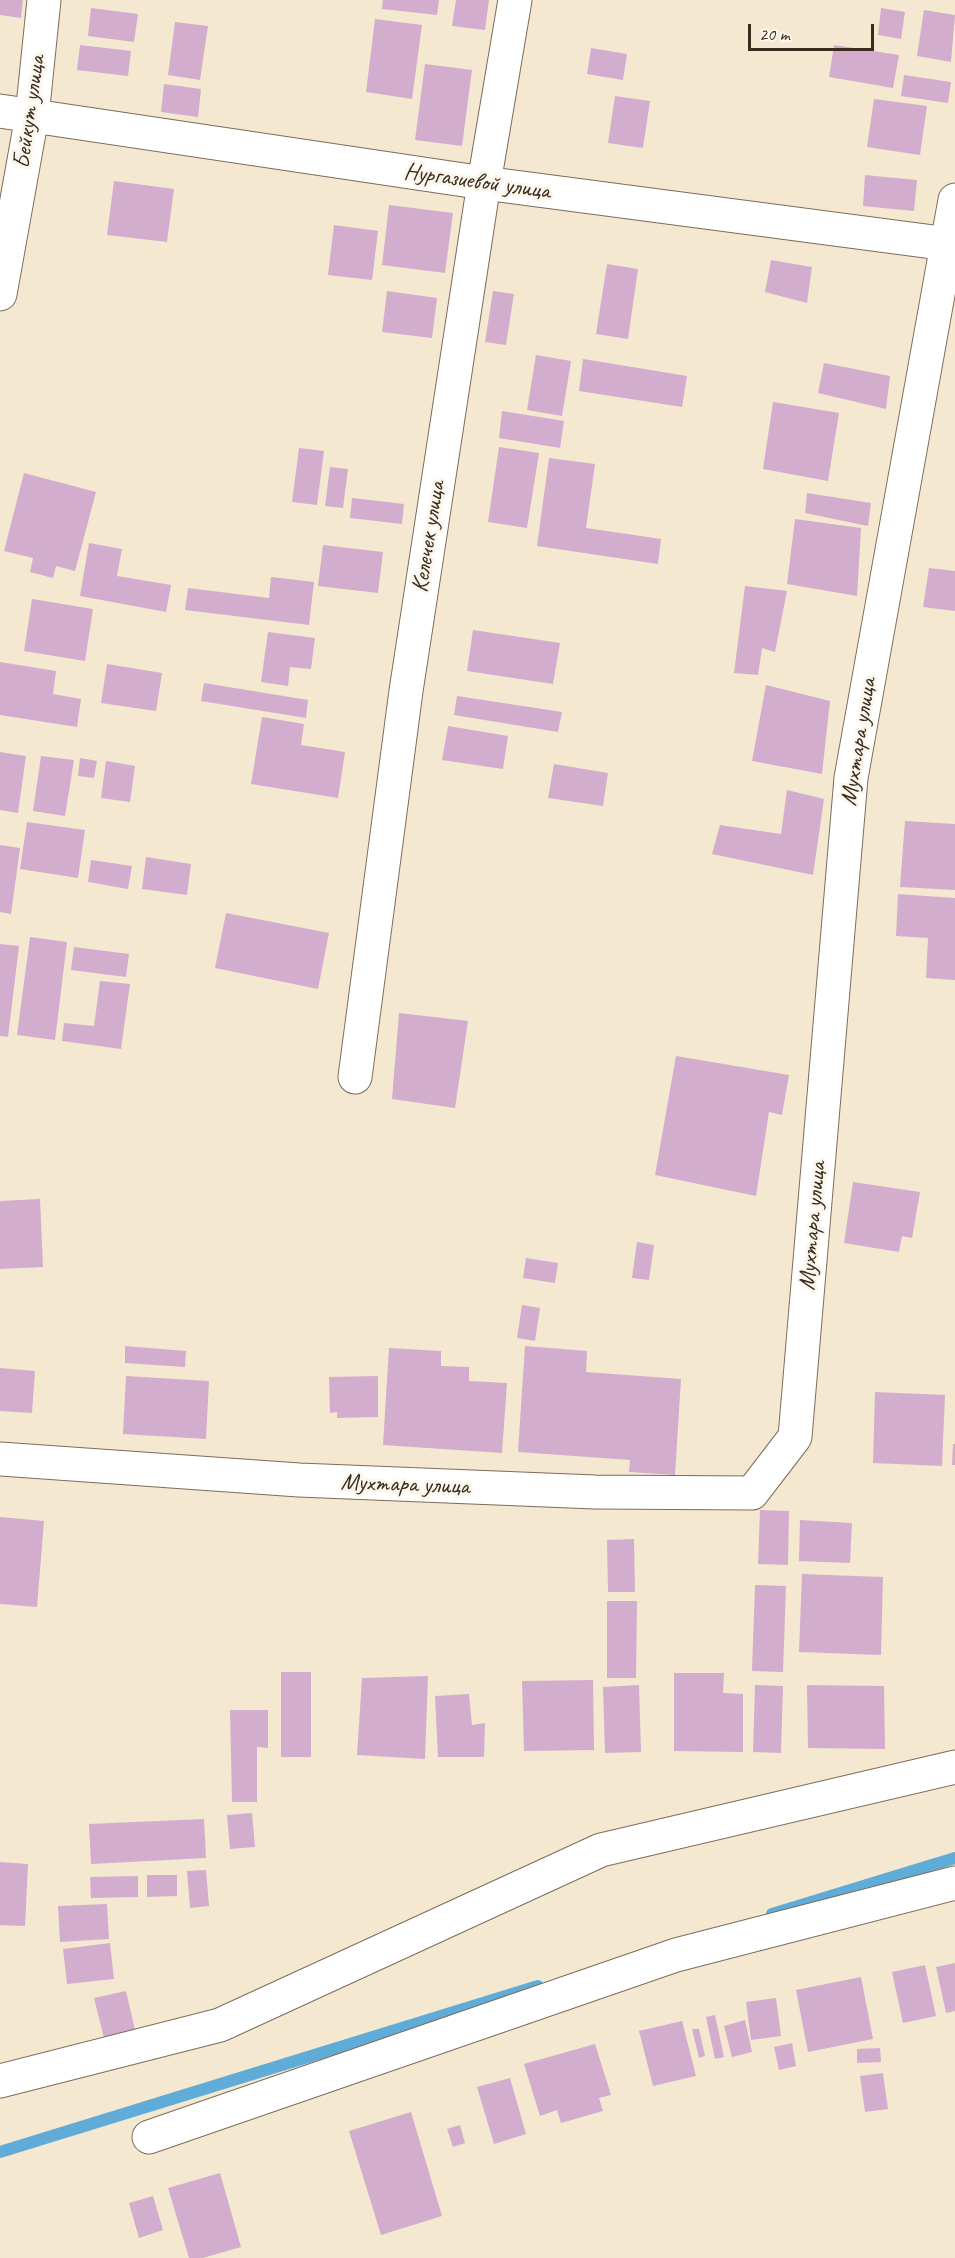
<!DOCTYPE html>
<html>
<head>
<meta charset="utf-8">
<style>
  body { margin:0 }
  #map { position:relative; width:955px; height:2258px; overflow:hidden; background:#f5e8d0; font-family:Caveat,sans-serif }
  canvas { display:block }
  .scale { position:absolute; left:748px; top:24px; width:126px; height:27px; box-sizing:border-box; border:3px solid #3b2a1e; border-top:0; padding-left:8px; font-size:18px; line-height:21px; white-space:nowrap; color:#3b2a1e; -webkit-text-stroke:4px #fbf7ec; paint-order:stroke }
</style>
</head>
<body>
<div id="map">
<canvas width="955" height="2258"></canvas>
<div class="scale">20 m</div>
</div>
<script>
const ctx = document.querySelector('canvas').getContext('2d');
ctx.lineJoin = 'round';
const poly = rows => new Path2D(rows.map(r => 'M' + r).join(''));
function trace(path, color, width, dash) { ctx.strokeStyle = color; ctx.lineWidth = width; ctx.lineCap = dash ? 'butt' : 'round'; ctx.setLineDash(dash || []); ctx.stroke(path); }
function fillPath(path, color) { ctx.fillStyle = color; ctx.fill(path, 'evenodd'); }
function drawText(font, color, halo, rows, align = 'center') {
  ctx.font = font + ' Caveat,sans-serif'; ctx.lineWidth = 6; ctx.setLineDash([]); ctx.textBaseline = 'middle'; ctx.strokeStyle = halo; ctx.fillStyle = color; for (const [text, x, y, turn = 0] of rows) {
    ctx.save(); ctx.translate(x, y); ctx.rotate((+turn || 0) * Math.PI / 180); ctx.textAlign = isNaN(turn) ? turn : align; if (halo) ctx.strokeText(text, 0, 0); ctx.fillText(text, 0, 0); ctx.restore();
  }
}
const stream = poly([
  [772,1914,955,1858],
  [0,2152,538,1986]
]);
const building = poly([
  [0,0,23,0,21,18,0,15],
  [383,0,439,0,437,15,382,9],
  [456,0,489,0,485,30,452,26],
  [91,8,138,14,134,42,88,36],
  [881,8,905,12,901,39,878,35],
  [924,10,955,15,951,62,917,56],
  [375,19,422,25,412,99,366,92],
  [175,22,208,26,200,80,168,75],
  [80,45,131,51,128,76,77,70],
  [834,45,899,55,893,88,829,77],
  [591,48,627,54,623,80,587,74],
  [425,64,472,70,462,146,415,140],
  [904,75,951,82,948,103,901,96],
  [164,84,201,89,198,117,161,112],
  [615,96,650,101,643,148,608,143],
  [874,99,927,106,920,155,867,147],
  [865,175,917,180,914,211,863,206],
  [114,181,174,189,167,242,107,235],
  [389,205,453,213,445,273,382,265],
  [334,225,378,231,372,280,328,275],
  [771,260,812,267,807,303,765,292],
  [607,264,638,269,628,339,596,334],
  [387,291,437,298,432,338,382,332],
  [493,291,514,294,506,345,485,342],
  [536,355,571,361,562,416,527,410],
  [583,359,687,376,682,407,579,391],
  [824,363,890,376,886,409,818,393],
  [773,402,839,413,828,481,763,469],
  [502,411,564,421,560,448,499,438],
  [499,447,539,453,527,528,488,522],
  [299,448,324,451,317,505,292,502],
  [549,458,595,464,586,528,661,539,658,564,537,546],
  [330,467,348,469,343,508,325,506],
  [24,473,96,492,75,571,56,566,53,578,30,572,33,558,4,551],
  [807,493,871,503,868,526,805,513],
  [352,498,404,504,402,524,350,518],
  [795,519,861,528,857,596,787,584],
  [89,543,122,549,117,576,171,585,166,612,80,596],
  [323,545,383,552,378,593,318,586],
  [929,568,955,571,955,611,923,607],
  [271,577,314,582,309,625,185,610,188,588,269,598],
  [745,586,787,591,775,652,762,648,758,675,734,673],
  [32,599,93,609,85,661,24,651],
  [473,630,560,643,553,684,467,671],
  [268,632,315,638,311,669,290,667,288,686,261,682],
  [0,662,56,671,53,694,81,699,77,727,0,715],
  [107,664,162,673,156,711,101,703],
  [204,683,308,700,306,718,201,701],
  [766,685,830,701,822,774,752,761],
  [457,696,562,712,558,732,454,715],
  [262,717,304,724,301,745,345,752,338,798,251,784],
  [448,726,508,736,503,769,442,760],
  [0,752,26,756,18,813,0,810],
  [41,756,74,760,65,816,33,811],
  [80,758,97,761,94,778,78,776],
  [106,761,135,766,130,802,101,798],
  [554,764,608,773,603,806,548,798],
  [787,790,824,799,813,875,712,854,720,825,781,834],
  [905,821,955,824,955,890,900,887],
  [27,822,85,830,78,878,20,869],
  [0,845,20,848,11,914,0,912],
  [146,857,191,864,187,895,142,889],
  [91,860,132,866,128,889,88,882],
  [898,894,955,898,955,980,926,978,928,938,896,936],
  [226,913,329,933,318,989,215,968],
  [30,937,67,942,55,1040,17,1035],
  [0,944,19,946,8,1037,0,1036],
  [74,947,129,954,126,977,71,970],
  [100,981,130,984,121,1049,62,1041,64,1023,94,1026],
  [399,1013,468,1021,455,1108,392,1099],
  [676,1056,789,1075,782,1115,769,1112,756,1196,655,1175],
  [853,1182,920,1192,912,1238,902,1236,899,1252,844,1243],
  [40,1199,43,1267,0,1269,0,1201],
  [637,1242,654,1245,649,1280,632,1278],
  [526,1258,558,1263,555,1283,523,1278],
  [522,1305,540,1308,535,1341,517,1338],
  [125,1346,186,1351,185,1367,125,1363],
  [525,1346,587,1351,586,1372,681,1379,675,1475,629,1472,630,1460,518,1452],
  [389,1348,441,1351,441,1366,469,1367,469,1381,507,1383,502,1453,383,1445],
  [0,1368,35,1371,32,1413,0,1411],
  [126,1376,209,1381,206,1439,123,1434],
  [378,1376,378,1417,337,1418,337,1412,330,1413,329,1377],
  [875,1392,945,1395,942,1466,873,1463],
  [953,1444,955,1444,955,1465,952,1465],
  [760,1510,789,1511,788,1565,758,1564],
  [0,1517,44,1521,37,1607,0,1604],
  [800,1520,852,1523,850,1563,799,1561],
  [634,1539,635,1592,608,1592,607,1540],
  [802,1574,883,1577,881,1655,799,1652],
  [755,1585,786,1586,783,1672,752,1671],
  [607,1601,637,1601,636,1678,607,1678],
  [281,1672,311,1672,311,1757,281,1757],
  [674,1673,724,1673,723,1693,743,1694,743,1752,674,1751],
  [428,1676,425,1759,357,1755,362,1678],
  [593,1680,594,1750,524,1751,522,1681],
  [639,1685,641,1752,605,1753,603,1687],
  [755,1685,783,1686,781,1753,753,1752],
  [807,1685,884,1686,885,1749,808,1748],
  [469,1694,472,1725,485,1723,484,1757,438,1757,435,1696],
  [230,1710,268,1710,268,1748,257,1747,257,1802,232,1802],
  [252,1813,255,1847,230,1849,227,1815],
  [204,1819,206,1858,91,1864,89,1824],
  [0,1862,28,1864,25,1926,0,1925],
  [206,1870,209,1906,190,1908,187,1871],
  [147,1875,177,1875,177,1896,147,1897],
  [138,1876,138,1897,91,1898,90,1877],
  [107,1904,109,1939,60,1942,58,1906],
  [110,1943,114,1979,67,1984,63,1949],
  [955,1963,955,2011,946,2013,936,1967],
  [925,1965,936,2016,903,2023,892,1972],
  [861,1977,873,2039,808,2052,796,1990],
  [126,1991,135,2030,104,2038,94,1998],
  [776,1998,781,2036,751,2040,746,2002],
  [715,2015,724,2057,715,2059,706,2017],
  [745,2020,752,2052,732,2057,724,2026],
  [682,2021,696,2076,653,2086,639,2031],
  [692,2029,699,2029,705,2056,699,2058],
  [792,2043,796,2066,779,2070,774,2047],
  [595,2044,611,2095,599,2098,603,2111,561,2123,557,2110,540,2116,524,2064],
  [880,2048,881,2062,857,2063,857,2049],
  [883,2073,888,2109,865,2112,860,2076],
  [510,2078,526,2134,494,2144,477,2087],
  [411,2112,442,2216,381,2235,349,2131],
  [460,2125,465,2143,453,2147,447,2129],
  [220,2173,241,2247,203,2258,189,2258,168,2188],
  [153,2196,163,2230,139,2238,129,2203]
]);
const minor = poly([
  [0,111,484,183,955,245],
  [0,294,32,116,44,0],
  [355,1077,406,691,484,183,515,0],
  [0,1459,299,1480,595,1492,752,1493,795,1437,851,778,955,200],
  [0,2081,220,2025,601,1850,955,1767],
  [149,2137,676,1955,955,1883]
]);
const streetNames = [
  ["Бейкут улица",30,112,-82],
  ["Нургазиевой улица",477,182,8],
  ["Келечек улица",429,537,-81],
  ["Мухтара улица",859,742,-81],
  ["Мухтара улица",813,1226,-85],
  ["Мухтара улица",405,1485,2]
];
trace(stream, '#5facd8', 12);
fillPath(building, '#d3adce');
trace(minor, '#7c6c5c', 35);
trace(minor, '#fff', 33);
drawText('24px', '#3b2a1e', '#fbf7ec', streetNames);
</script>
</body>
</html>
